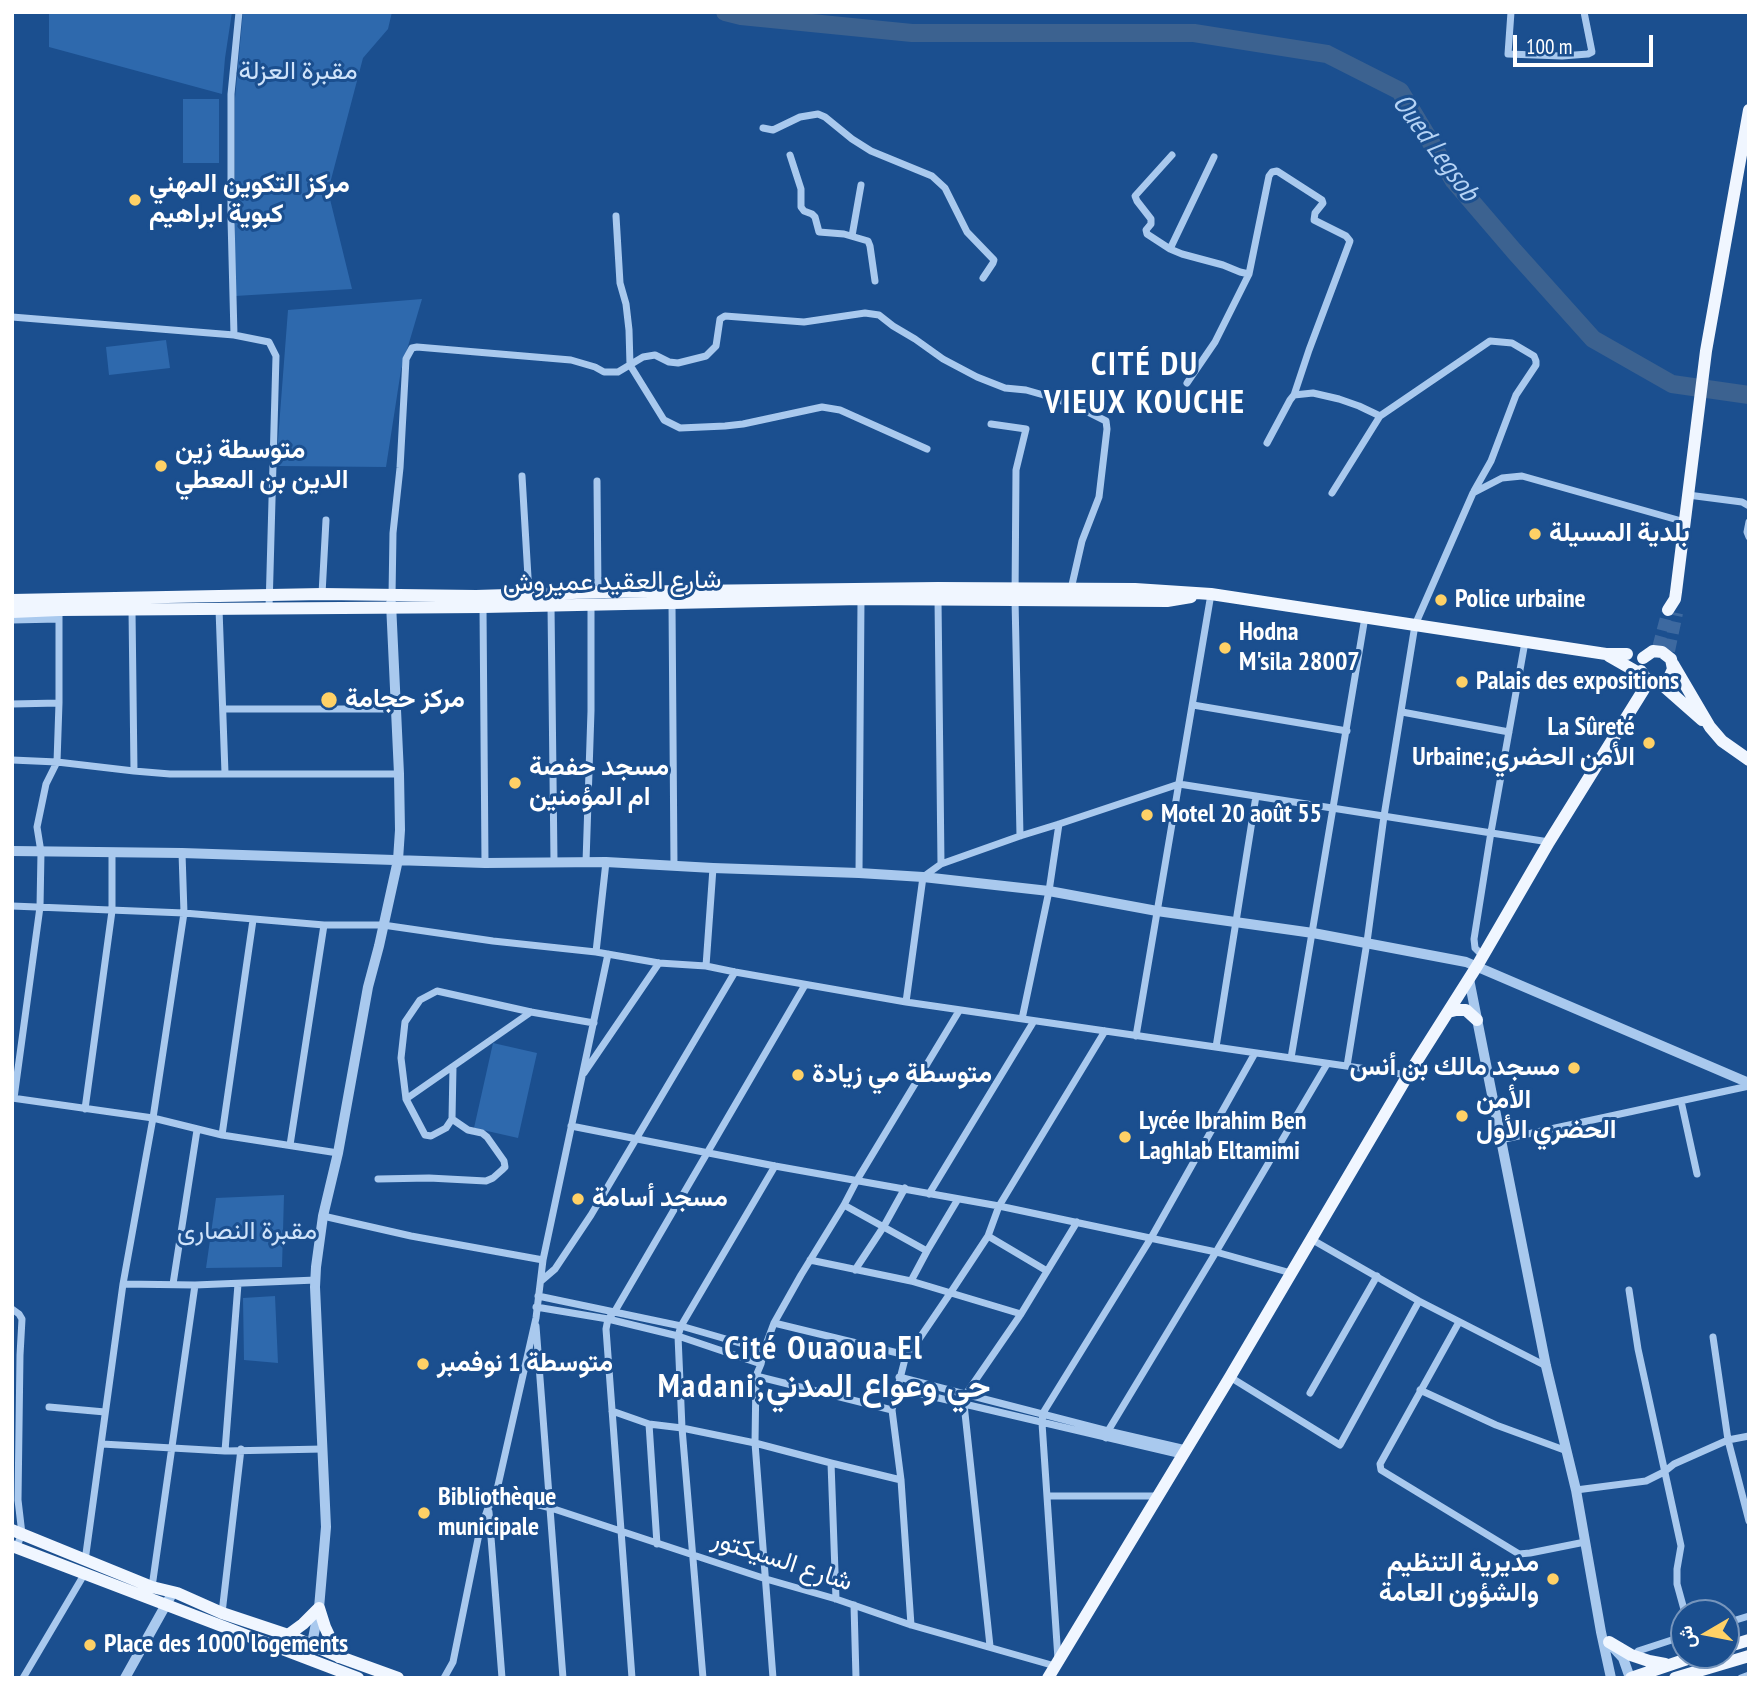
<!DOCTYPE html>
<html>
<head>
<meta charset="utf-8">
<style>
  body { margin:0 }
  #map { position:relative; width:1761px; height:1690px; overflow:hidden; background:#1b4f8f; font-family:"PT Sans Narrow",Vazirmatn,sans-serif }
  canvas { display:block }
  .frame { position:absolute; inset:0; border:14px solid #fff; pointer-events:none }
  .north { position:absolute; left:1670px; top:1599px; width:70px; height:70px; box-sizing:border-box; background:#1b4f8f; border:2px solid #7695bc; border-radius:50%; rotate:260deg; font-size:19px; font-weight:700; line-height:28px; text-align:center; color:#fff }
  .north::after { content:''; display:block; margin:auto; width:24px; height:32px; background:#ffd166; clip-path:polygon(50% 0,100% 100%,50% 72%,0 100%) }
  .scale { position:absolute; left:1513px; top:35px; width:140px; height:32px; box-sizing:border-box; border:4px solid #fff; border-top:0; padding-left:9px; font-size:21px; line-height:24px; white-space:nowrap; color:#fff; -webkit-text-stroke:5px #1b4f8f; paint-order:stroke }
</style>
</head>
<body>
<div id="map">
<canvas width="1761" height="1690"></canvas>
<div class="frame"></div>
<div class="north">ش</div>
<div class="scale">100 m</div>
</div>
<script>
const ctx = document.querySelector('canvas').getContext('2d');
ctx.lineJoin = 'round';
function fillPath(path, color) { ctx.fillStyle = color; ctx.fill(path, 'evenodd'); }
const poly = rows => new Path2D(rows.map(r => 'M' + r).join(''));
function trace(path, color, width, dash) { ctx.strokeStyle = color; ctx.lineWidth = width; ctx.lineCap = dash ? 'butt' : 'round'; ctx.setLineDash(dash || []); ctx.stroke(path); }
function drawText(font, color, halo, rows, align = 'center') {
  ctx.font = font + ' "PT Sans Narrow",Vazirmatn,sans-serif'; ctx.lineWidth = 6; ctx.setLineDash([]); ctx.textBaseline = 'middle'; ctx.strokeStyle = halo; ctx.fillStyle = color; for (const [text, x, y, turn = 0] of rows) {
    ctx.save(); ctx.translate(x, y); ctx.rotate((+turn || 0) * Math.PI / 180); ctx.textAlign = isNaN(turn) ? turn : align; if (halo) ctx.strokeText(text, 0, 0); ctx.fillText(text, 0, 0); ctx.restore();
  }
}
const green = poly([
  [49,12,232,12,225,58,222,94,49,47],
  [243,12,392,12,388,29,363,58,328,191,352,289,235,296,235,98],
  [183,99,219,99,219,163,183,163],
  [422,299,401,370,386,467,276,466,288,310],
  [166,340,170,368,109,375,106,347],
  [493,1043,537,1053,518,1138,474,1128],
  [284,1195,282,1267,206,1268,216,1198],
  [275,1296,278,1363,244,1360,243,1298]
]);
const river = poly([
  [725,12,741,16,912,33,1194,33,1327,54,1400,91,1454,181,1514,251,1593,339,1672,384,1749,395]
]);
const primaryTunnel = poly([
  [1658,648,1668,610],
  [1669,651,1677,613]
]);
const minor = poly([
  [1511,12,1508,54,1562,56,1588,54,1592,52,1584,12],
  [763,128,773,130,800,117,818,114,825,117,852,139,871,151,932,176,945,188,967,232,994,260,993,263,983,278],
  [790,155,801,189,801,207,804,211,812,214,815,217,819,232,844,234,868,241,870,246,875,281],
  [616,216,620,283,626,304,629,330,630,365,664,420,680,428,725,426,743,424,822,407,840,410,927,449],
  [852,236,861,185],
  [1170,249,1147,234,1146,230,1151,224,1151,219,1137,201,1135,196,1172,155],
  [1249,274,1269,176,1272,172,1277,171,1322,200,1323,203,1315,213,1314,220,1346,236,1350,241,1309,350,1294,395],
  [12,317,234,335,269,342,276,356,269,608],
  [234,335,231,219,231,94,239,12],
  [1187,383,1215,342,1249,274,1240,272,1223,265,1182,254,1170,249,1214,157],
  [991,424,1026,429,1016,470,1015,599,1020,836],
  [1267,443,1290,400,1294,395,1313,393,1339,399,1359,406,1380,416],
  [522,476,529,594],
  [597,481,598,593],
  [1332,493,1380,416,1490,341,1512,343,1534,356,1536,361,1536,365,1516,395,1491,461,1474,491],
  [1688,495,1742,502,1749,506],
  [1749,522,1747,532,1749,537],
  [322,594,326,520],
  [392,596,393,533,400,468,406,359,412,348,417,347,571,360,595,367,604,372,618,372,643,357,655,355,669,362,678,363,706,356,716,346,720,319,725,316,804,322,865,313,879,315,893,326,915,339,943,359,977,377,1005,388,1026,390,1054,398,1082,409,1106,421,1107,429,1099,497,1082,541,1071,589],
  [672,604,674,866],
  [551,606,554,861],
  [483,607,485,863],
  [219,609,225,773],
  [132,610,134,771],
  [12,620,59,619],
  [12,704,59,703],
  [1193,705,1347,731],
  [223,709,396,709],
  [1402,712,1509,732],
  [12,760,57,762,134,771,170,774,399,774],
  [586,862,591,711,591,606],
  [941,864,1020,836,1059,824,1179,784,1549,842],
  [859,873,861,599],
  [12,906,184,913,324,925,383,925,493,941,596,952,659,963,706,966,735,972,906,1002,1408,1075],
  [596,952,606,862],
  [1483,956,1475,948,1474,939,1491,832,1525,642],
  [706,966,713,868],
  [906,1002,923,877,941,864,938,599],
  [531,1012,406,1099,401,1058,405,1022,420,1000,437,991,531,1012,594,1023],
  [1022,1019,1049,891,1059,824],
  [1136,1036,1211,594],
  [1216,1047,1256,796],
  [1291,1058,1365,617],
  [1347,1066,1367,942,1384,816,1415,625,1473,493,1502,478,1522,476,1685,522],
  [584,1073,659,963],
  [12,1098,153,1118,222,1135,338,1153],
  [14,1098,40,907,41,852,37,827,46,784,57,762,59,703,59,609],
  [406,1099,425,1135,431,1136,446,1128,452,1119,453,1067],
  [1681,1101,1697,1174],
  [85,1109,112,911,112,853],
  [571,1126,775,1166,999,1206,1216,1252,1291,1273],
  [222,1135,253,920],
  [1500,1140,1749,1086],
  [290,1145,324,925],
  [378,1179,429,1178,486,1181,493,1178,502,1170,505,1167,504,1161,487,1137,482,1133,468,1130,452,1119],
  [929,1194,1034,1021],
  [844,1205,927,1251],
  [323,1216,411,1236,543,1260],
  [988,1236,1047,1271],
  [1311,1239,1419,1301,1546,1366],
  [810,1260,911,1281,1021,1314],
  [855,1270,884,1226,905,1188],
  [541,1281,555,1269,591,1215,735,972],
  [911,1281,927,1251,958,1199],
  [123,1284,195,1285,316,1280],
  [173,1284,197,1130],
  [1629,1290,1638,1349,1681,1546,1677,1569,1677,1584,1685,1613],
  [538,1296,681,1326,764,1350],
  [536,1307,608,1319,678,1336,761,1364],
  [12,1309,19,1314,22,1319,20,1355,18,1500,22,1534,16,1548],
  [1459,1322,1380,1464,1381,1470,1519,1554,1530,1553,1585,1542],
  [536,1326,563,1678],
  [1713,1337,1728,1440,1749,1521],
  [906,1355,915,1345,951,1292,988,1236,999,1206,1105,1031],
  [756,1376,892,1410,906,1355,774,1323],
  [899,1377,1108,1431,1186,1449],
  [1230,1377,1340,1445,1419,1301],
  [896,1388,1182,1455],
  [1420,1390,1496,1425,1567,1451],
  [1310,1393,1377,1276],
  [49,1407,105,1412],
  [892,1410,901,1480,911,1625],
  [612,1411,649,1424,682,1428,755,1443,831,1463,901,1480],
  [649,1424,657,1544],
  [1106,1438,1108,1431,1216,1252,1327,1064],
  [102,1444,225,1451,323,1449],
  [225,1451,238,1284],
  [831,1463,836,1599],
  [1576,1490,1646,1481,1664,1472,1674,1464,1728,1440,1749,1436],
  [496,1494,551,1508,766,1579,836,1599,911,1625,1055,1666],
  [1048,1496,1158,1496],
  [489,1512,502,1678],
  [85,1561,123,1284,153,1118,184,913,182,853],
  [152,1587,195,1285],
  [854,1605,856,1678],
  [222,1613,241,1449],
  [1726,1623,1749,1616],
  [990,1646,964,1404,966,1394,1021,1314,1077,1222],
  [1635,1657,1638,1651,1684,1636],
  [1058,1659,1042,1423,1043,1413,1151,1238,1255,1053],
  [23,1678,85,1573],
  [444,1678,453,1662,479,1534,488,1508,496,1494,536,1318,543,1260,608,954],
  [632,1678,606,1329,608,1319,615,1311,805,985],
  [703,1678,682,1428,678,1336,681,1326,775,1166],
  [773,1678,755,1443,756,1376,761,1364,764,1350,774,1323,801,1275,844,1205,857,1180,959,1011],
  [1741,1678,1749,1675]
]);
const tertiary = poly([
  [12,851,182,853,485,863,606,862,713,868,859,873,923,877,1049,891,1157,911,1313,933,1466,962,1749,1083],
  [1469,979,1546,1366,1576,1490,1601,1632,1611,1678],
  [1612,1646,1623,1658,1630,1678],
  [309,1659,319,1608,326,1527,315,1287,316,1267,323,1216,338,1153,368,987,379,946,398,860,400,830,399,774,391,603],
  [125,1678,173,1592]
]);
const primary = poly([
  [12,600,322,594,476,596,604,592,938,588,1135,589,1211,594,1606,654,1627,654],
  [1668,610,1675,599,1676,592,1706,351,1749,110],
  [12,612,59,610,483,607,861,599,1167,601,1191,597],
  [1609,656,1644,676],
  [1673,664,1710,727,1722,741,1749,760],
  [1641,671,1644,676,1649,681,1660,683,1669,678,1673,669,1671,659,1662,652,1653,651,1643,658],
  [1660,683,1702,720],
  [1448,1012,1456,1010,1466,1010,1477,1020],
  [12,1530,152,1587,177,1593,222,1613,288,1635,340,1657,398,1678],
  [12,1546,358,1678],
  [288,1635,303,1624,319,1608,325,1627,339,1657],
  [1609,1642,1631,1655,1649,1661,1665,1664],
  [1726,1647,1749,1640],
  [1048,1678,1230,1377,1408,1075,1477,966,1549,842,1649,681],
  [1631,1678,1699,1655],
  [1675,1678,1749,1656]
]);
const markers = [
  [135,200,7,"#ffd166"],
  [161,466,7,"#ffd166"],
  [1535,534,7,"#ffd166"],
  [1441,600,7,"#ffd166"],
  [1225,648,7,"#ffd166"],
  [1462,682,7,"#ffd166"],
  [329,700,9,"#ffd166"],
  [1649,743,7,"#ffd166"],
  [515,783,7,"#ffd166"],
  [1147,815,7,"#ffd166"],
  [1574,1068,7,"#ffd166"],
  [798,1075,7,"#ffd166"],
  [1462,1116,7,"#ffd166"],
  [1125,1137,7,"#ffd166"],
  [578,1199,7,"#ffd166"],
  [423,1364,7,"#ffd166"],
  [424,1513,7,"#ffd166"],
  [1553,1579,7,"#ffd166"],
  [90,1645,7,"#ffd166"]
];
const parkNames = [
  ["مقبرة العزلة",298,72],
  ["مقبرة النصارى",247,1232]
];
const poiNames = [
  ["مركز التكوين المهني",149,185],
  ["كبوية ابراهيم",149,215],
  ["متوسطة زين",175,451],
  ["الدين بن المعطي",175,481],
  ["بلدية المسيلة",1549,534],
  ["Police urbaine",1455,600],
  ["Hodna",1239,633],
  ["M'sila 28007",1239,663],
  ["Palais des expositions",1476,682],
  ["مركز حجامة",345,700],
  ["La Sûreté",1635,728,"right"],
  ["Urbaine;الأمن الحضري",1635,758,"right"],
  ["مسجد حفصة",529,768],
  ["ام المؤمنين",529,798],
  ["Motel 20 août 55",1161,815],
  ["مسجد مالك بن أنس",1560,1068,"right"],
  ["متوسطة مي زيادة",812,1075],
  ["الأمن",1476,1101],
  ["الحضري الأول",1476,1131],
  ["Lycée Ibrahim Ben",1139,1122],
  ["Laghlab Eltamimi",1139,1152],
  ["مسجد أسامة",592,1199],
  ["متوسطة 1 نوفمبر",437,1364],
  ["Bibliothèque",438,1498],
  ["municipale",438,1528],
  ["مديرية التنظيم",1539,1564,"right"],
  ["والشؤون العامة",1539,1594,"right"],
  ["Place des 1000 logements",104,1645]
];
const streetNames = [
  ["شارع العقيد عميروش",612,582,-1],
  ["شارع السيكتور",782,1561,18]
];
const waterNames = [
  ["Oued Legsob",1435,148,54]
];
const districtNames = [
  ["CITÉ DU",1145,366],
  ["VIEUX KOUCHE",1145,404],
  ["Cité Ouaoua El",824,1350],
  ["Madani;حي وعواع المدني",824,1388]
];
fillPath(green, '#2e69ad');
trace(river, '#3c6290', 18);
trace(primaryTunnel, '#3d69a0', 12, [12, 6]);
trace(minor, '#a9c9ee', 7);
trace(tertiary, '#a9c9ee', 10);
trace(primary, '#f0f6ff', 12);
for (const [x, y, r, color] of markers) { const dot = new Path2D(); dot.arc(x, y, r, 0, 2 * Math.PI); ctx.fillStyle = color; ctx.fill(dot); trace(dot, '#1b4f8f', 2.5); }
drawText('26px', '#cfe3fa', '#1b4f8f', parkNames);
drawText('bold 26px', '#fff', '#1b4f8f', poiNames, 'left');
drawText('26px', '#fff', '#1b4f8f', streetNames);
drawText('italic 28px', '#b5d3f5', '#1b4f8f', waterNames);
ctx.letterSpacing = '2px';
drawText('bold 33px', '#fff', '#1b4f8f', districtNames);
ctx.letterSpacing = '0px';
</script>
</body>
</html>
